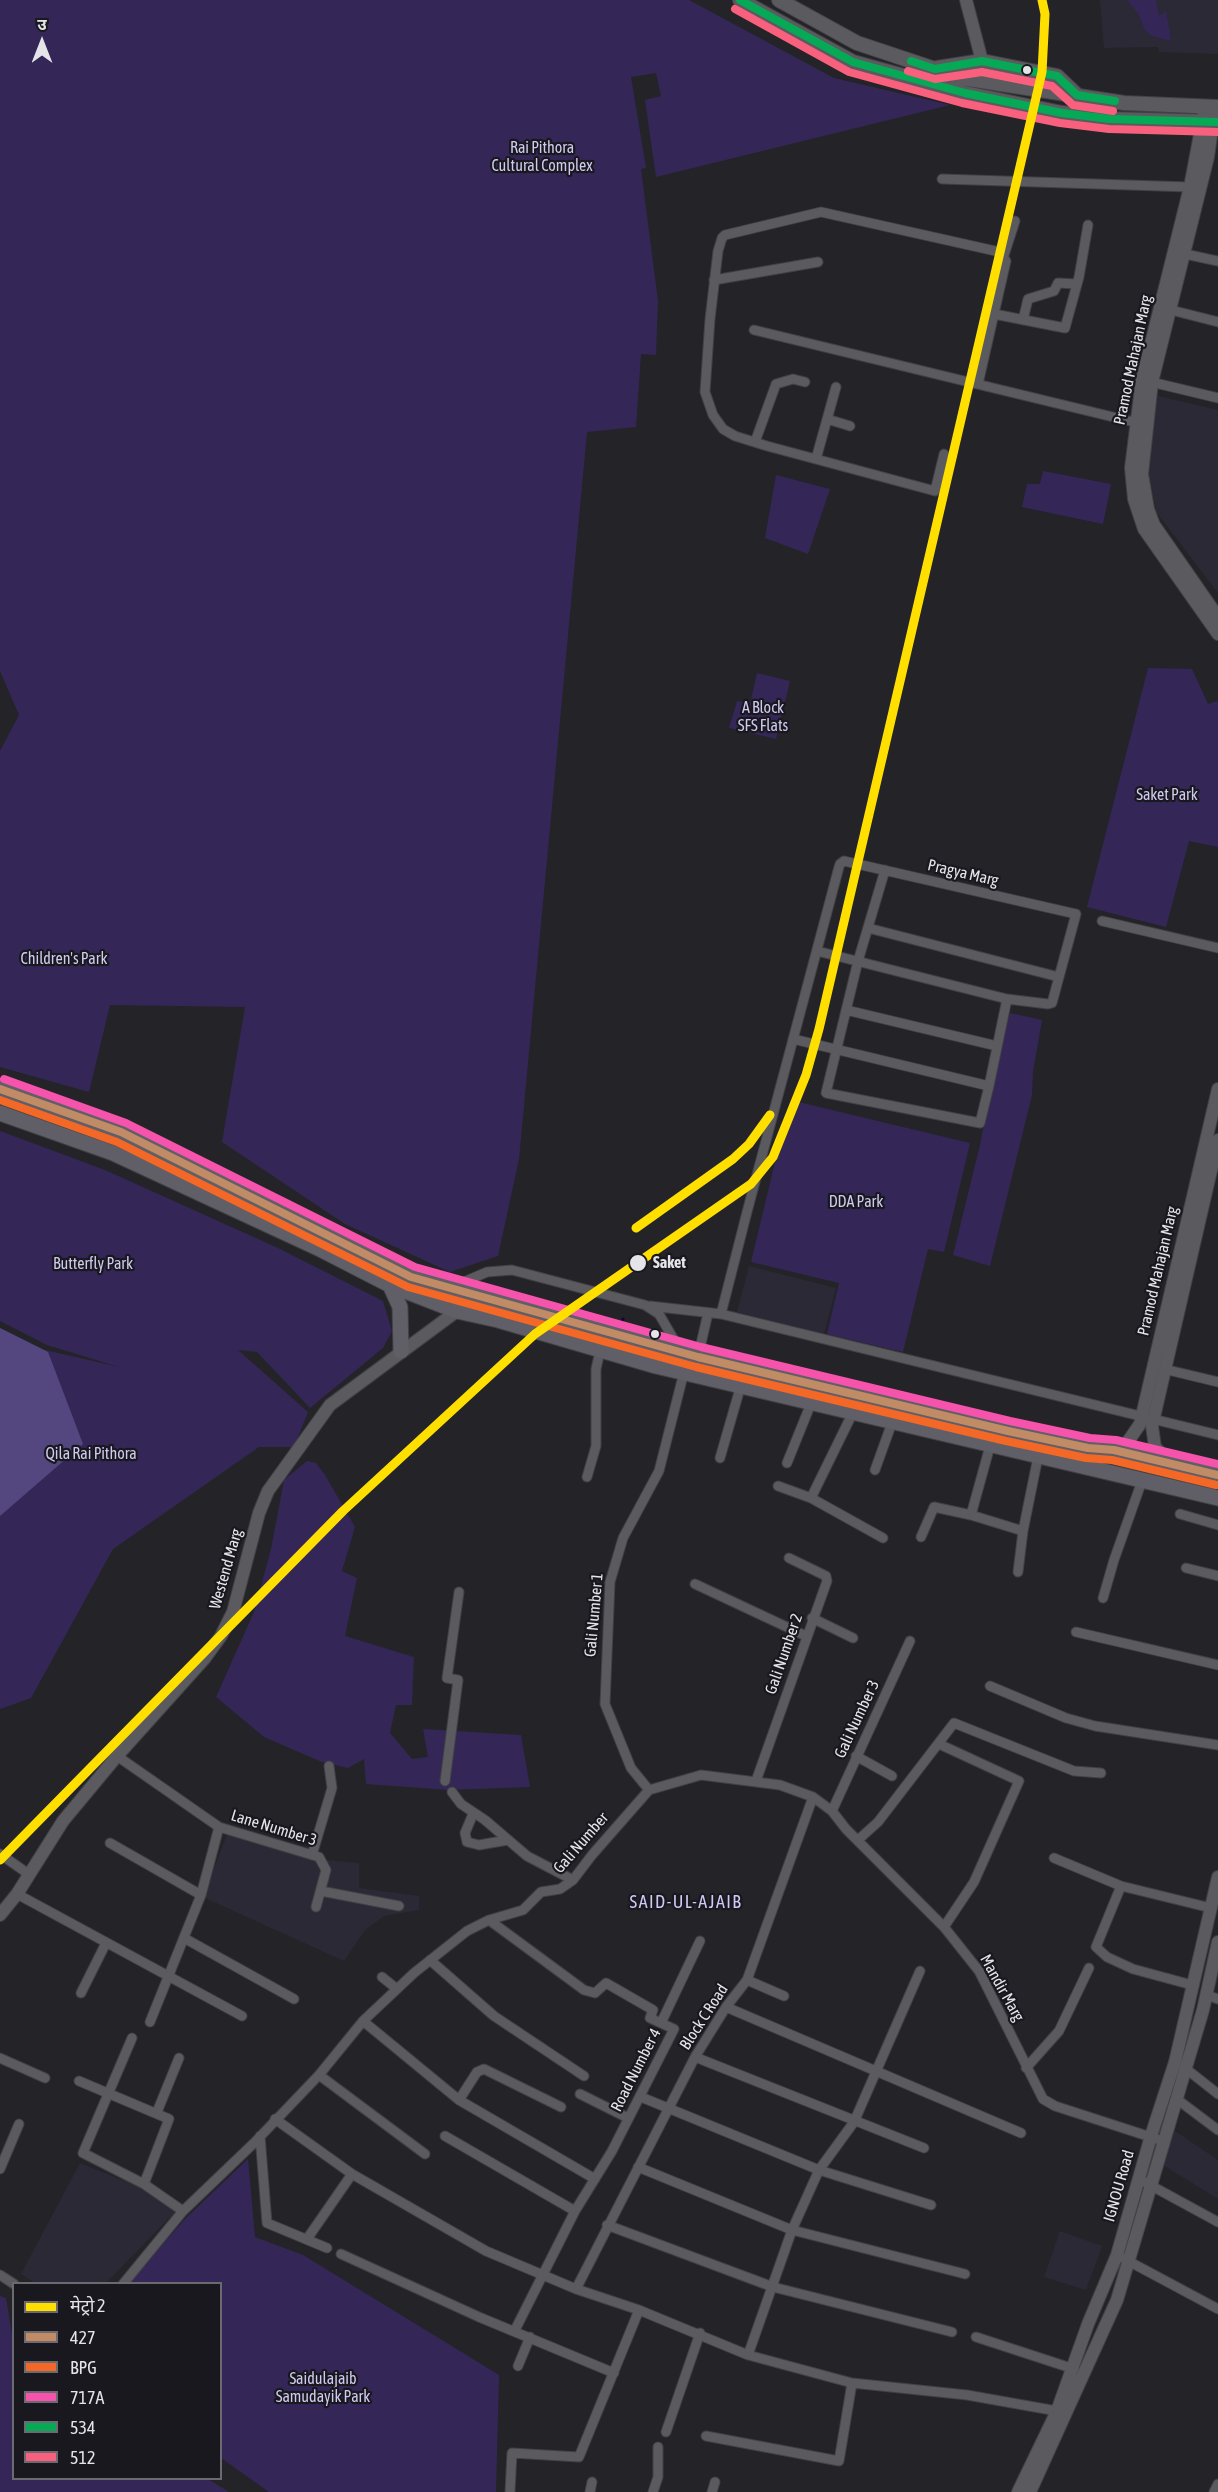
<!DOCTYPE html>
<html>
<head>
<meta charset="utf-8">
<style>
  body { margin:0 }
  #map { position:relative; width:1218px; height:2492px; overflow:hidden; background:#242328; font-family:"Asap Condensed","Noto Sans Devanagari",sans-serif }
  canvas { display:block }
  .legend { position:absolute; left:12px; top:2282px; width:210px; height:198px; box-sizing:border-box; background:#19181f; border:2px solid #6b6a70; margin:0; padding:8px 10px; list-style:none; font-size:18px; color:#e5e4e9 }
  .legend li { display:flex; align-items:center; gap:12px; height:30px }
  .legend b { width:30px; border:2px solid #6b6a70 }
  .north { position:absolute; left:12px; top:12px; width:60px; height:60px; -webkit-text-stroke:4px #19181f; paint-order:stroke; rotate:0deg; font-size:16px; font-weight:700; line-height:24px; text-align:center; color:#e5e4e9 }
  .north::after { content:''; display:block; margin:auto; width:21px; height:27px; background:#e5e4e9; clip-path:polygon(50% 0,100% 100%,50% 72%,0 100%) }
</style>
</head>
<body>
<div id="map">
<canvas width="1218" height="2492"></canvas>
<ul class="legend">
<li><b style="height:8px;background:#ffdf00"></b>मेट्रो 2</li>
<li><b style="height:8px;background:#c18c65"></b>427</li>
<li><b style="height:8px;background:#f36827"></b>BPG</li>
<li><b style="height:8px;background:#f653ac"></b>717A</li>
<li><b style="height:8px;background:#06aa56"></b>534</li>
<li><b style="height:8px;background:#f8607d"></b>512</li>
</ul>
<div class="north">उ</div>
</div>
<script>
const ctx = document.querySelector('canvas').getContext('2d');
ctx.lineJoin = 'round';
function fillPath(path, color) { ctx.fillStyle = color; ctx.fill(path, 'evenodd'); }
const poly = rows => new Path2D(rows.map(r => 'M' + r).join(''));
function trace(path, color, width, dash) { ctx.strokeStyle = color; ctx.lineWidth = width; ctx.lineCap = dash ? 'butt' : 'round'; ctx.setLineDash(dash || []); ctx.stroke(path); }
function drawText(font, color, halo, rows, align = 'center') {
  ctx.font = font + ' "Asap Condensed",sans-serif'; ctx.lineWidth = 4.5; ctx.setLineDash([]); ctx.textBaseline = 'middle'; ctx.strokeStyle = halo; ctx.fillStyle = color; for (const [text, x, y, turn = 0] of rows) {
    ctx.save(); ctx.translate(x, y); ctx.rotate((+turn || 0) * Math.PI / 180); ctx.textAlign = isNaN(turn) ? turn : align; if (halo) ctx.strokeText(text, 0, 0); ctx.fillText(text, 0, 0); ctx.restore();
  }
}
const built = poly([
  [1100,0,1218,0,1218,54,1159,52,1158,47,1104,48],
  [1158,396,1218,410,1218,593,1157,513,1148,474,1149,442],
  [749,1266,836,1288,824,1334,737,1312],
  [228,1832,327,1860,359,1863,359,1888,419,1896,419,1910,384,1916,365,1930,344,1961,203,1897],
  [1175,2131,1218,2160,1218,2199,1160,2163],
  [80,2163,167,2198,177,2210,106,2283,35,2283,21,2274],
  [1060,2231,1102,2246,1086,2290,1044,2277]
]);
const green = poly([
  [0,0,689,0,834,78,950,105,656,177,645,100,661,96,656,73,631,77,646,168,641,169,658,301,656,355,641,354,636,427,587,432,519,1159,498,1256,450,1272,345,1224,222,1142,245,1007,110,1005,89,1092,0,1067,0,751,19,715,0,671],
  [1127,0,1156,0,1159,16,1166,11,1171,41,1152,36,1145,30,1138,13],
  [1043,471,1111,484,1103,524,1022,507,1027,484,1040,484],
  [776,475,830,489,808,554,765,538],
  [1148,668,1192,669,1208,704,1218,701,1218,847,1189,841,1166,927,1087,907],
  [757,673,790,681,776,739,729,728,737,701,750,704],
  [1010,1013,1042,1020,1033,1072,1032,1095,990,1266,953,1255,980,1145,994,1069],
  [790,1100,970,1143,944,1252,928,1249,903,1352,827,1334,839,1283,751,1262],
  [0,1131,105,1170,278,1248,383,1301,392,1331,383,1348,310,1408,257,1352,238,1350,308,1412,294,1447,259,1447,113,1549,31,1698,0,1709,0,1328,45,1350,119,1367,47,1345,0,1321],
  [307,1461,316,1463,325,1475,355,1527,342,1571,357,1578,345,1636,414,1657,412,1705,396,1705,390,1733,412,1759,428,1757,423,1729,521,1735,530,1787,449,1790,366,1784,364,1759,348,1768,322,1762,264,1737,216,1697,254,1612,271,1549,284,1480],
  [248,2159,255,2237,303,2255,499,2375,496,2492,269,2492,221,2458,220,2284,128,2284,185,2219],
  [0,2296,6,2298,13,2340,14,2478,208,2479,229,2492,0,2492]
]);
const forest = poly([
  [0,1328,48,1352,83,1444,0,1516]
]);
const stream = poly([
  [620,1331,623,1319]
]);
const minor = poly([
  [942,179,1190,187],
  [1185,254,1218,261],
  [1004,255,1015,221],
  [714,280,818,262],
  [1171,310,1218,322],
  [994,314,1065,328,1079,277,1088,225],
  [1023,320,1028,299,1054,291,1058,283,1077,284],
  [754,330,1142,424],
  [1147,381,1218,398],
  [827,419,850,426],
  [755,442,776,384,793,379,805,382],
  [944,454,935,491,767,446,735,436,723,429,713,415,705,392,710,319,718,251,722,238,725,235,821,212,1000,252,1006,261,978,384],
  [816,459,836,387],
  [885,870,858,961,826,1093,980,1123,989,1086],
  [1102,921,1218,948],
  [868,928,1059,977],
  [846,1010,997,1046],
  [793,1039,989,1086,1007,999],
  [452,1287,487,1272,512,1270,645,1305,659,1314,681,1352],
  [650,1306,721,1314,1218,1435],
  [721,1314,747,1212,839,867,840,864,844,861,1076,914,1052,1003,1048,1004,1007,999,817,951],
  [698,1357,708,1313],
  [1164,1369,1218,1382],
  [720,1458,741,1385],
  [787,1463,812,1401],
  [875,1470,893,1420],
  [587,1477,596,1446,596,1369,600,1351],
  [778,1486,811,1498,883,1538],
  [811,1498,862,1394],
  [1180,1514,1218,1525],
  [971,1515,1023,1531,1038,1457],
  [921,1537,934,1507,971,1515,990,1446],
  [1186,1568,1218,1576],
  [1018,1572,1023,1531],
  [695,1584,806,1636],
  [1103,1598,1114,1560,1143,1478],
  [812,1618,853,1638],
  [1076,1632,1218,1665],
  [990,1686,1066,1718,1095,1726,1218,1745],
  [939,1744,1019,1781,974,1882,944,1927],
  [117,1756,219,1827,319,1857,326,1870,316,1907],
  [856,1756,892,1776],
  [445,1781,458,1680,447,1678,459,1592],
  [756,1781,827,1581,826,1576,789,1558],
  [649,1790,631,1768,605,1704,610,1582,623,1538,659,1471,684,1372],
  [452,1792,461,1804,485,1820,527,1856,573,1880],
  [832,1811,910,1641],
  [473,1814,465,1833,467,1842,479,1845,508,1840],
  [858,1840,878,1822,954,1723,1074,1771,1101,1773],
  [110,1843,201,1895],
  [0,1854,30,1875],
  [312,1855,332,1788,329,1766],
  [1054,1858,1121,1886,1211,1908],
  [1121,1886,1096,1947,1107,1957,1133,1969,1192,1985],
  [321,1891,399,1906],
  [17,1894,242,2016],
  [489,1920,584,1990,595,1993,606,1983,653,2010,650,2018,674,2029,612,2151,575,2211,515,2330],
  [184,1938,294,1999],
  [430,1960,494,2016,584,2076],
  [382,1977,397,1989],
  [747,1980,784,1996],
  [81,1993,106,1943],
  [1207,1995,1218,1999],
  [726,2007,1021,2133],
  [363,2021,459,2100,595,2179],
  [150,2022,201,1895,219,1827],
  [661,2023,700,1941],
  [132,2038,83,2153,144,2184,183,2211],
  [695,2057,924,2148],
  [0,2058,45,2078],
  [1026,2068,1059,2031,1089,1968],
  [1185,2068,1218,2094],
  [319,2075,425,2154],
  [79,2081,169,2119,144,2184],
  [580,2094,628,2118],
  [641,2097,819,2170,931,2205],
  [459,2100,477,2072,484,2069,561,2107],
  [1178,2100,1218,2130],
  [157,2112,179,2058],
  [275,2119,352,2174,486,2251,576,2289,639,2310,748,2355,852,2383,967,2395,1057,2411],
  [260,2136,267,2223,327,2248],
  [445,2136,575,2211],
  [638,2167,792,2230,965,2274],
  [0,2169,19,2124],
  [1139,2179,1218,2222],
  [607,2225,773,2287,952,2332],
  [307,2239,352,2174],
  [341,2254,479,2317,614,2373],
  [1117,2255,1218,2309],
  [0,2275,14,2284],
  [123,2284,183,2211,254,2143,319,2075,363,2021,414,1973,467,1931,489,1920,523,1910,541,1892,560,1889,573,1880,592,1855,649,1790,701,1775,780,1785,813,1797,832,1811,846,1829,944,1927,979,1971,1043,2099,1055,2106,1163,2141],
  [576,2289,695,2057,726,2007,747,1980,813,1797],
  [976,2337,1074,2369],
  [748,2355,792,2230,819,2170,854,2122,920,1971],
  [518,2366,530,2337],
  [666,2432,700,2333],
  [706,2436,839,2461,852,2383],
  [510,2492,512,2453,579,2457,639,2310],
  [590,2492,592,2482],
  [653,2492,658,2477,658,2447],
  [712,2492,715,2482],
  [1214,2492,1218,2484]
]);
const tertiary = poly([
  [966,0,982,61],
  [1204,113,1190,187,1142,380,1131,468,1134,499,1144,529,1218,634],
  [1214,114,1208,157,1152,382,1142,474,1148,509,1154,525,1218,617],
  [1114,1450,1127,1443,1140,1424,1218,1089],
  [1169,1462,1155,1447,1152,1426,1218,1140],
  [0,1915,17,1894,63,1821,117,1756,205,1658,221,1636,233,1612,259,1513,268,1491,330,1405,457,1311],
  [1018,2492,1057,2411,1088,2324,1117,2255,1151,2136,1175,2062,1218,1877],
  [1030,2492,1117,2300,1203,2010,1218,1942]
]);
const secondary = poly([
  [740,0,853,62,965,93,1062,113,1110,119,1218,122],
  [779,0,857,43,962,78,1124,103,1218,107],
  [937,68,982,61,1057,76,1077,95]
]);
const primary = poly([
  [0,1089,121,1132,411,1277,698,1357,1008,1431,1088,1448,1114,1450,1218,1475],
  [0,1113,113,1153,320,1249,390,1285,457,1311,498,1320,656,1366,1218,1498],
  [390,1285,400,1307,401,1351]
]);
const bus1 = poly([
  [0,1089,121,1132,411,1277,698,1357,1008,1431,1088,1448,1114,1450,1218,1475]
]);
const bus2 = poly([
  [0,1100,117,1142,408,1287,696,1367,1006,1441,1086,1458,1112,1460,1216,1485]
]);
const bus3 = poly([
  [4,1079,126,1123,415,1267,701,1347,1010,1421,1090,1438,1116,1440,1218,1464]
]);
const bus4 = poly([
  [740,0,853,62,965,93,1062,113,1110,119,1218,122],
  [911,61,935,69,982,61,1057,76,1077,95,1115,101]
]);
const bus5 = poly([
  [735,9,849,72,962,103,1060,123,1109,129,1218,132],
  [908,71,935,79,982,72,1052,86,1073,105,1113,111]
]);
const metro1 = poly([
  [636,1228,733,1159,749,1144,770,1115],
  [0,1860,343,1511,535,1334,751,1184,773,1157,806,1075,819,1029,1042,72,1045,14,1042,0]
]);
const markers = [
  [1027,70,5,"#e5e4e9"],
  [638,1263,9,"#e5e4e9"],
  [655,1334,5,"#e5e4e9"]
];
const parkNames = [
  ["Rai Pithora",542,148],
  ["Cultural Complex",542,166],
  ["A Block",763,708],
  ["SFS Flats",763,726],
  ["Saket Park",1167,795],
  ["Children's Park",64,959],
  ["DDA Park",856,1202],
  ["Butterfly Park",93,1264],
  ["Qila Rai Pithora",91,1454],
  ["Saidulajaib",323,2379],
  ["Samudayik Park",323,2397]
];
const streetNames = [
  ["Pramod Mahajan Marg",1133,360,-78],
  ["Pragya Marg",963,873,13],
  ["Pramod Mahajan Marg",1158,1271,-77],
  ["Westend Marg",226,1569,-74],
  ["Gali Number 1",594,1615,-85],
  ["Gali Number 2",784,1654,-71],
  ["Gali Number 3",857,1719,-65],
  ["Lane Number 3",274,1828,17],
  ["Gali Number",581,1843,-49],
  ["Mandir Marg",1002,1988,61],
  ["Block C Road",704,2017,-57],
  ["Road Number 4",636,2070,-63],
  ["IGNOU Road",1119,2186,-74]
];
const stopNames = [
  ["Saket",653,1263]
];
const neighbourhoodNames = [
  ["SAID-UL-AJAIB",686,1902]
];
fillPath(built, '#2b2935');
fillPath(green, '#342758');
fillPath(forest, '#544780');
trace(stream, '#170337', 3);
trace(minor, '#414044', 11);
trace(tertiary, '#414044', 14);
trace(secondary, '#414044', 16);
trace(primary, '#414044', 17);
trace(minor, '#5b5b5f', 9);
trace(tertiary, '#5b5b5f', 12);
trace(secondary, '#5b5b5f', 14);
trace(primary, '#605f68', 15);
trace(bus1, '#c18c65', 8);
trace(bus2, '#f36827', 8);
trace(bus3, '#f653ac', 8);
trace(bus4, '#06aa56', 8);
trace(bus5, '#f8607d', 8);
trace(metro1, '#ffdf00', 9);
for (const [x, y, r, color] of markers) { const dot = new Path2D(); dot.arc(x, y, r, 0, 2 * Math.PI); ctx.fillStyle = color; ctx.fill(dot); trace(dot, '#19181f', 2); }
drawText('16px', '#d0caf0', '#19181f', parkNames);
drawText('16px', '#e5e4e9', '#19181f', streetNames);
drawText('bold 16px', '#e5e4e9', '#19181f', stopNames, 'left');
ctx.letterSpacing = '1.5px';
drawText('18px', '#d0c9f4', '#19181f', neighbourhoodNames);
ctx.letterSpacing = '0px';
</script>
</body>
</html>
